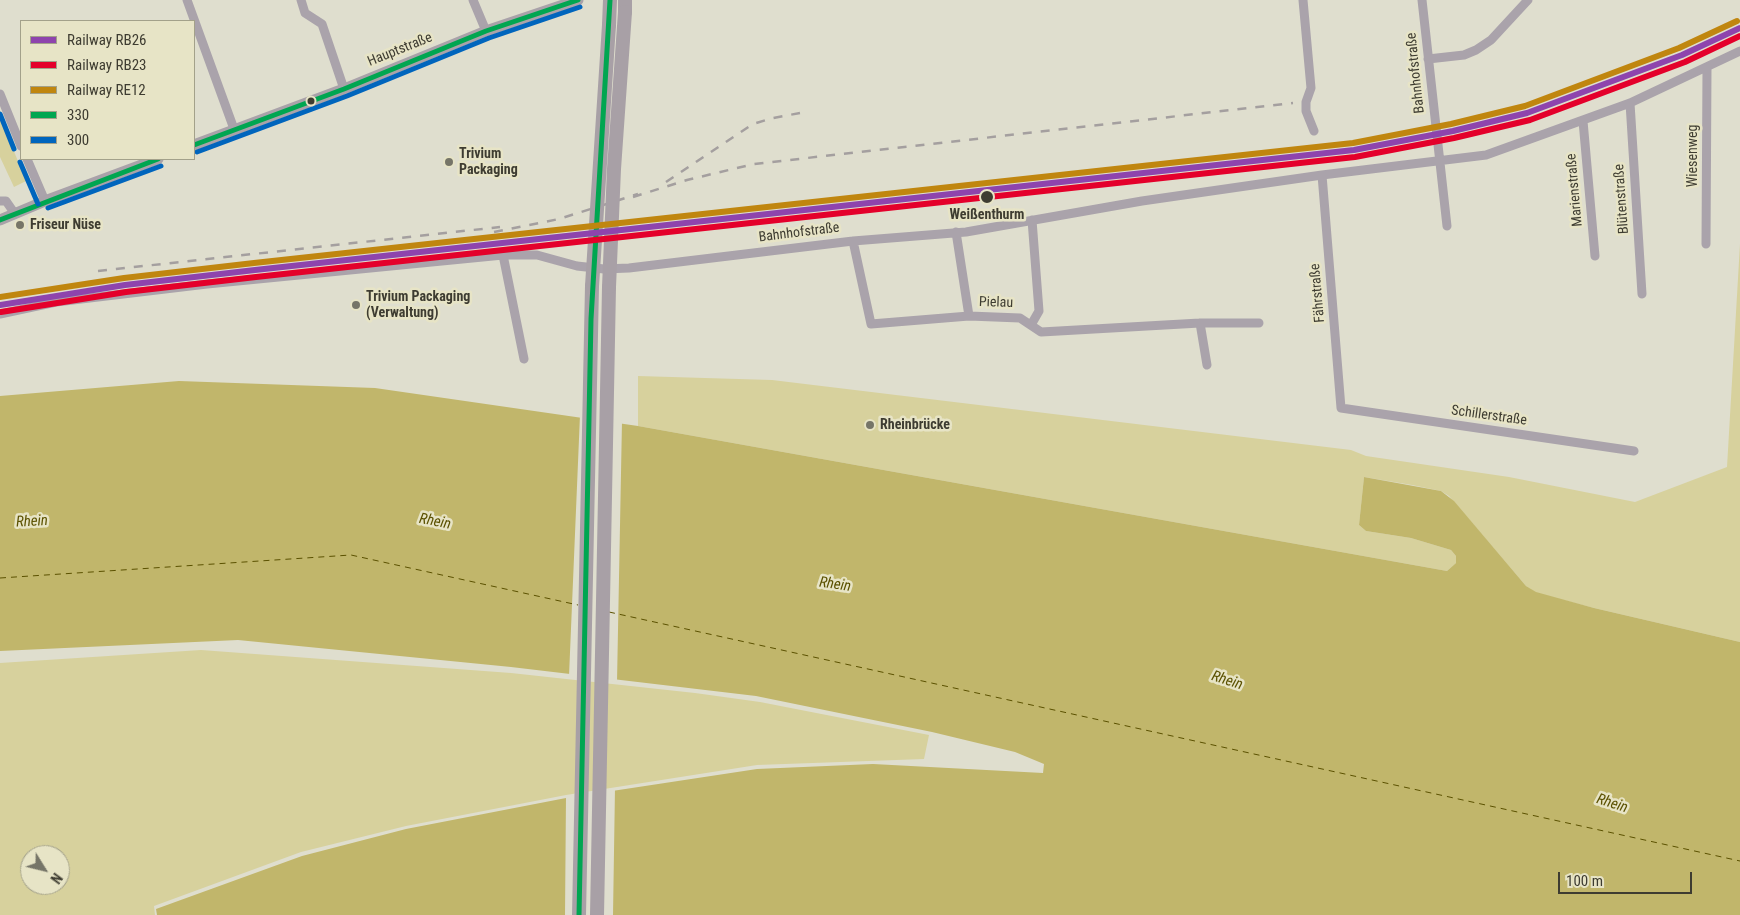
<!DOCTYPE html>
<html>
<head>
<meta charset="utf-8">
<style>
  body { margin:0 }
  #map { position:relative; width:1740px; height:915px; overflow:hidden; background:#dfdece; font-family:"Roboto Condensed",sans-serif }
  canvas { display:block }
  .legend { position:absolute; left:20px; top:20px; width:175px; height:140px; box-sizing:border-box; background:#e7e4c6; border:1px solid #a3a18a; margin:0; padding:6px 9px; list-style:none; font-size:15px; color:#3e3c31 }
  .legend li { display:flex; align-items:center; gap:10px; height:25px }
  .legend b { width:25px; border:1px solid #a3a18a }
  .north { position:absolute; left:20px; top:845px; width:50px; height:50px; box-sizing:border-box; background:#e7e4c6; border:1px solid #a3a18a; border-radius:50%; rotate:126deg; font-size:14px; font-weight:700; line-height:20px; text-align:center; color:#3e3c31 }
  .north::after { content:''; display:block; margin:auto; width:18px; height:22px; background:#767568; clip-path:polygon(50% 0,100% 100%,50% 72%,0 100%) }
  .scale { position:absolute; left:1558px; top:872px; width:134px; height:22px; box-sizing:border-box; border:2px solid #3e3c31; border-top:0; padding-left:6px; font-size:15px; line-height:18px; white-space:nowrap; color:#3e3c31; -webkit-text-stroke:4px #e7e4c6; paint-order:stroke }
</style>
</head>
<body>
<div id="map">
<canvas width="1740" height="915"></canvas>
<ul class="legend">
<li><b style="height:6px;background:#8e44ad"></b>Railway RB26</li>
<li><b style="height:6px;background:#e4002b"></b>Railway RB23</li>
<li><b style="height:6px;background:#c0860f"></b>Railway RE12</li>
<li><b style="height:6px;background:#00a651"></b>330</li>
<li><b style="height:6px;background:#0065bd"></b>300</li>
</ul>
<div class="north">N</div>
<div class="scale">100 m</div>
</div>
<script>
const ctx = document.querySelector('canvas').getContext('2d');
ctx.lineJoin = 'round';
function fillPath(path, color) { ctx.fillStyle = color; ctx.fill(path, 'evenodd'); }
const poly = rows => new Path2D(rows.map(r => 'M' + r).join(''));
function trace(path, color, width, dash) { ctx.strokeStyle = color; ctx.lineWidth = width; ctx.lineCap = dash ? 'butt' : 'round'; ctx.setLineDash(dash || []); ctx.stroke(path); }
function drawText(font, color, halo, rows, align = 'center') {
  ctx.font = font + ' "Roboto Condensed",sans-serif'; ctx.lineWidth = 5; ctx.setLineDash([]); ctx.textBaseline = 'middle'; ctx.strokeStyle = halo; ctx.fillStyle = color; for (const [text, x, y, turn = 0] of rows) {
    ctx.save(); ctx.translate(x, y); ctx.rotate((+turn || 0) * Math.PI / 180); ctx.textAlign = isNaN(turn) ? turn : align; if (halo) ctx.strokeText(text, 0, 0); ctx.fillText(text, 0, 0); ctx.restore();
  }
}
const green = poly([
  [0,117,26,181,14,187,0,157],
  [1740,244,1740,642,1594,608,1536,593,1526,586,1449,496,1441,491,1412,485,1364,477,1359,525,1366,531,1411,538,1451,550,1456,556,1456,563,1447,571,638,426,638,376,772,380,1351,450,1366,456,1509,477,1635,502,1727,467],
  [201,650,511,673,695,693,760,702,929,735,924,759,757,765,566,795,406,826,301,852,154,906,155,915,0,915,0,663],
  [30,855,60,855,60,885,30,885]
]);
const water = poly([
  [179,381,375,388,638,426,1447,571,1456,563,1456,556,1451,550,1411,538,1366,531,1359,525,1364,477,1441,491,1454,501,1526,586,1536,592,1594,608,1740,642,1740,915,157,915,156,909,302,856,406,829,566,798,757,769,873,764,1043,773,1044,764,1015,752,932,732,756,696,511,667,238,640,0,651,0,396]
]);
const pier = poly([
  [580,415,622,421,617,682,569,676],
  [615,788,613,915,565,915,566,796]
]);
const ferry = poly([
  [0,578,351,555,578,605],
  [609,612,1740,861]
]);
const minor = poly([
  [187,0,234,129],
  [301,0,305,13,322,24,344,89],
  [473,0,486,31],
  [1303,0,1311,88,1306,102,1306,111,1314,131],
  [1422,0,1447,226],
  [1428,59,1464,55,1476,50,1491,40,1528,0],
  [0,94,21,146],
  [1630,103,1642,294],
  [1583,121,1595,256],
  [27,159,45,201],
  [1322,175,1341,408,1634,451],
  [0,201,6,201,15,214],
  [956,232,969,316],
  [853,241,871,324,969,316,1020,318,1041,332,1200,323,1259,323],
  [1706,244,1707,68],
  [503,255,524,359],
  [0,314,56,302,207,284,503,255,537,255,577,266,604,269,629,268,853,241,966,232,1142,201,1322,175,1486,155,1630,103,1740,51],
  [1200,323,1207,365],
  [1031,325,1039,311,1032,220]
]);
const secondary = poly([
  [194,145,344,89,486,31,578,0],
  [0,220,45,201,158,159]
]);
const trunk = poly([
  [625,12,625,0],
  [609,25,610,0],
  [579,915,592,286],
  [597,915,609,287]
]);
const rail = poly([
  [666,182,753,124,773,118,800,113],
  [633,197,687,180,754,164,1293,103],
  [494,232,559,219,638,194],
  [98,271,500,227]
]);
const trunkBridge = poly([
  [592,286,609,25],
  [609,287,614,169,625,12]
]);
const bus1 = poly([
  [194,145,344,89,486,31,578,0],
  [0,220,158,159],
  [579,915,591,319,610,0]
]);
const bus2 = poly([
  [0,114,14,149],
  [197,152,347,96,489,38,580,7],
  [20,162,38,204],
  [48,208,161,166]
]);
const rail1 = poly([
  [0,305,125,285,255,270,1354,150,1453,131,1527,113,1682,55,1740,28]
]);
const rail2 = poly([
  [1,312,126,292,256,277,1355,157,1454,138,1530,120,1685,62,1740,36]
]);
const rail3 = poly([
  [0,297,124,278,254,263,1353,143,1451,124,1525,106,1679,48,1737,21]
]);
const markers = [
  [311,101,4.5,"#3e3c31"],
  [449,162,5,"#767568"],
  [987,197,7,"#3e3c31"],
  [20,225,5,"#767568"],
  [356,305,5,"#767568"],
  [870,425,5,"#767568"]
];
const streetNames = [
  ["Hauptstraße",400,50,-22],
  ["Bahnhofstraße",1416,73,-96],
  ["Wiesenweg",1693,156,-90],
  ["Marienstraße",1575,190,-95],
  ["Blütenstraße",1622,199,-94],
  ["Bahnhofstraße",799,233,-7],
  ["Fährstraße",1318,293,-95],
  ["Pielau",996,303,2],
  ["Schillerstraße",1489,416,8]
];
const poiNames = [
  ["Trivium",459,154],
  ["Packaging",459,170],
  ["Friseur Nüse",30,225],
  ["Trivium Packaging",366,297],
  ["(Verwaltung)",366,313],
  ["Rheinbrücke",880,425]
];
const stopNames = [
  ["Weißenthurm",987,215]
];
const waterNames = [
  ["Rhein",32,522,-3],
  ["Rhein",435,522,11],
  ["Rhein",835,585,8],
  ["Rhein",1227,681,18],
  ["Rhein",1612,804,18]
];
fillPath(green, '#d7d19d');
fillPath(water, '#c1b66b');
fillPath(pier, '#dfdece');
trace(ferry, '#5b5100', 1, [6, 5]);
trace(minor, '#aaa3ab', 9);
trace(secondary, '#a9a2a9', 11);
trace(trunk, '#a8a0a6', 14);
trace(rail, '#a49f9f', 2.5, [9, 9]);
trace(trunkBridge, '#a8a0a6', 14);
trace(bus1, '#00a651', 5);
trace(bus2, '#0065bd', 5);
trace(rail1, '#8e44ad', 6);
trace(rail2, '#e4002b', 6);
trace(rail3, '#c0860f', 6);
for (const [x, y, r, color] of markers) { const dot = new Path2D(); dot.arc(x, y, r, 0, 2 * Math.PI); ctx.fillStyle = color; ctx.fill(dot); trace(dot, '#e7e4c6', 2); }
drawText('14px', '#3e3c31', '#e7e4c6', streetNames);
drawText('bold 14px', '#3e3c31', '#e7e4c6', poiNames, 'left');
drawText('bold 14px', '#3e3c31', '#e7e4c6', stopNames);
drawText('italic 15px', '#5b5100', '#e7e4c6', waterNames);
</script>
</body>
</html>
